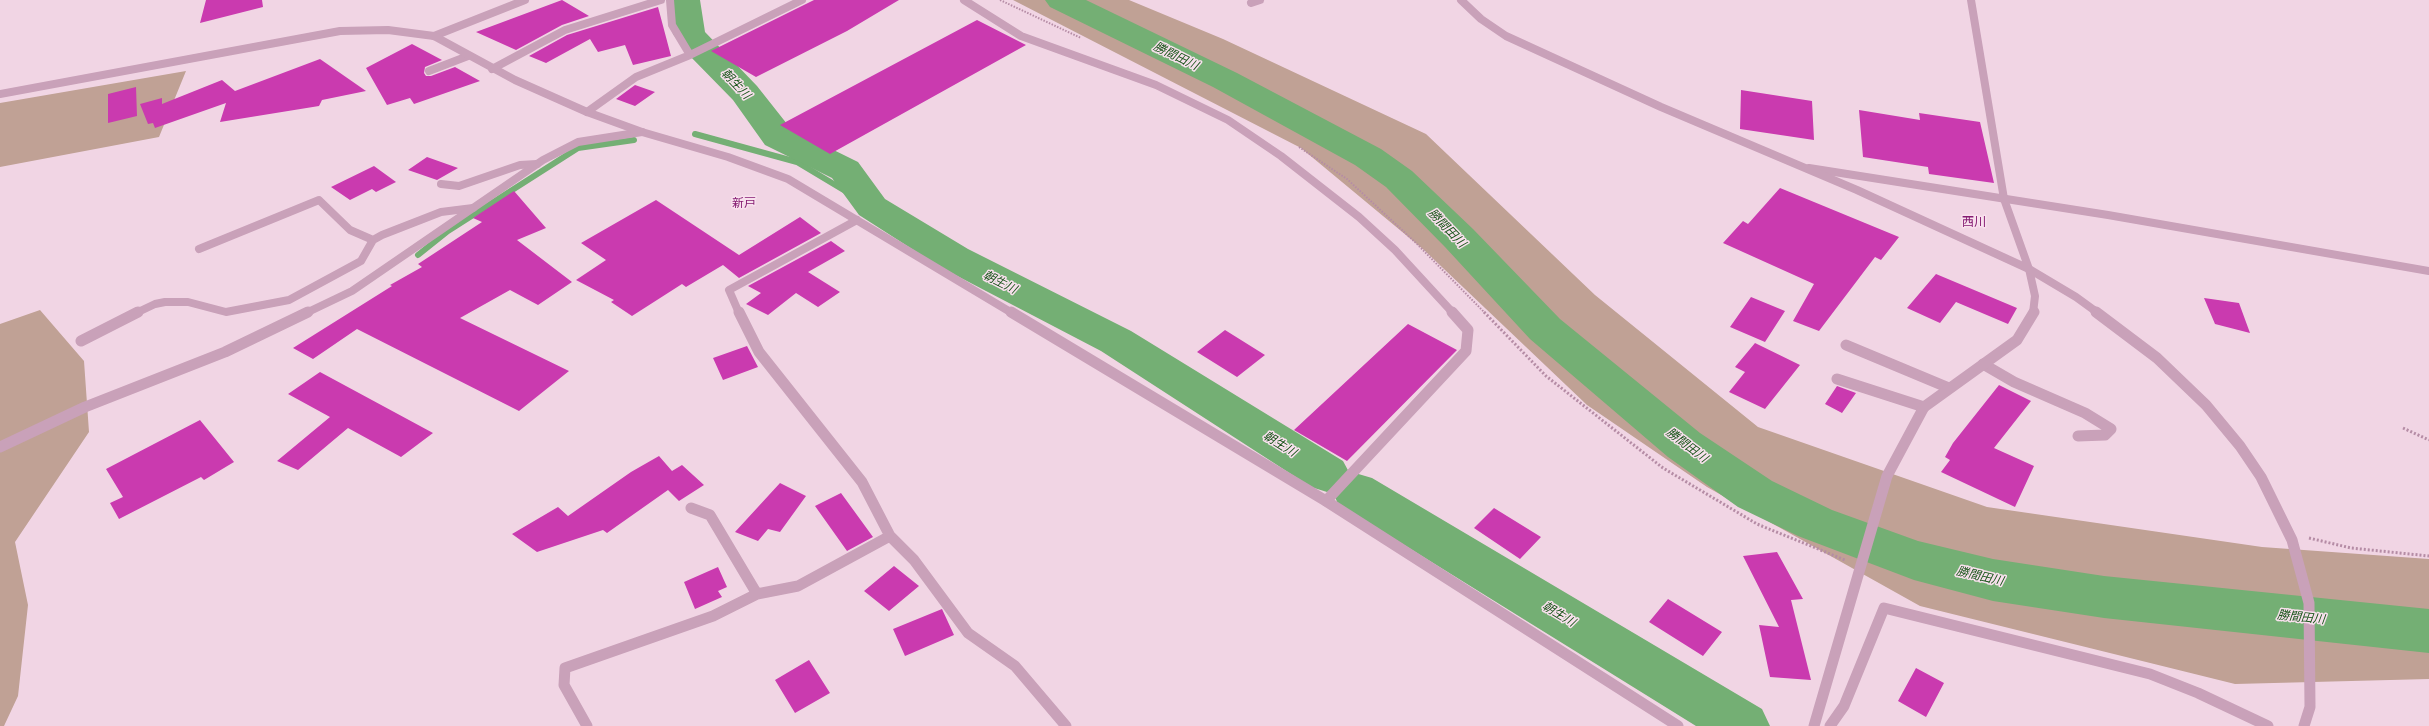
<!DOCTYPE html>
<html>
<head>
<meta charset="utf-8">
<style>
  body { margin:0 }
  canvas { display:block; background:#f1d5e4 }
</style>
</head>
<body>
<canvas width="2429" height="726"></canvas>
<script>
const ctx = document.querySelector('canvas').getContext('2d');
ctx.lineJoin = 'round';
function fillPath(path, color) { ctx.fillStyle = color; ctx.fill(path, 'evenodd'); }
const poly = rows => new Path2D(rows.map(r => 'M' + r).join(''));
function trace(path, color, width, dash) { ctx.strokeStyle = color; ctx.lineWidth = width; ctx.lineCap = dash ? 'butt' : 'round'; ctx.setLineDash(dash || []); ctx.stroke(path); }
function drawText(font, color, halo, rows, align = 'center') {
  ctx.font = font + ' "Exo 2","Noto Sans JP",sans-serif'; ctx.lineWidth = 3; ctx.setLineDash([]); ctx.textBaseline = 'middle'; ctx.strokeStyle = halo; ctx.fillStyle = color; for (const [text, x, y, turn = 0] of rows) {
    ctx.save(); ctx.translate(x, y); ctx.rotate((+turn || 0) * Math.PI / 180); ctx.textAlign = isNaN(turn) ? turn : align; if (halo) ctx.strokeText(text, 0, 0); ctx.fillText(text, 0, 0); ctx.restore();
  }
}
const green = poly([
  [1013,0,1129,0,1223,39,1426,134,1595,295,1758,427,1987,507,2262,547,2429,559,2429,679,2235,684,1920,606,1707,487,1587,405,1424,250,1301,148],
  [186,71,159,137,0,167,0,103],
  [40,310,84,361,89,432,15,542,28,605,18,696,4,726,0,726,0,324]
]);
const stream = poly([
  [695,134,797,162,872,207],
  [418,255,448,231,578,148,634,140]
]);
const river = poly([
  [668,0,700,0,705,32,757,86,791,129,858,162,885,199,968,249,1131,331,1343,461,1350,474,1355,473,1372,478,1762,709,1770,726,1696,726,1338,504,1332,490,1327,492,1311,487,1101,351,940,267,859,215,832,178,765,145,733,100,688,54,673,34,668,0],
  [1045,0,1086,0,1237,73,1381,149,1412,171,1473,229,1560,319,1700,433,1772,481,1832,510,1918,541,1993,559,2104,576,2429,609,2429,653,2104,618,1993,601,1914,580,1798,536,1738,507,1668,457,1530,339,1445,247,1386,187,1355,165,1213,87,1050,7,1045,0]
]);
const building = poly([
  [206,0,262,0,263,7,200,23],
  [562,0,589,16,562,25,516,50,476,32],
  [814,0,899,0,847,31,756,77,711,51],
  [658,7,671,56,633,65,625,45,598,52,590,39,546,63,529,56,567,35],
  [977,20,1026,45,830,154,780,125],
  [412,44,442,60,425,67,424,73,426,76,431,76,455,67,480,81,414,104,410,98,387,105,366,68],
  [320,59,366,91,322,100,319,106,220,122,226,103,155,128,153,123,148,124,140,104,162,98,162,104,222,80,235,91],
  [635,85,655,92,635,106,616,99],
  [136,87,137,116,108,123,108,94],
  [1741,90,1812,101,1814,140,1740,129],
  [1859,110,1920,120,1919,113,1980,122,1994,183,1929,174,1928,167,1863,157],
  [427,157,458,168,437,180,408,170],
  [374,166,396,182,376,192,372,189,350,200,331,187],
  [1780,188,1899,237,1881,260,1875,257,1819,331,1793,321,1814,284,1723,243,1743,221,1748,224],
  [514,191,546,228,517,240,572,282,538,305,510,290,460,318,569,371,519,411,357,329,313,359,293,348,392,286,390,285,422,267,418,264,482,222,473,218],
  [656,200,739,255,800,217,821,233,739,278,723,265,686,287,682,284,632,316,611,302,614,300,576,280,606,260,581,243],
  [831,241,845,251,808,272,840,292,818,307,796,293,768,315,746,304,761,293,748,286],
  [1936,274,1967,287,2017,308,2008,324,1956,302,1940,323,1907,308],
  [1751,297,1785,311,1765,342,1730,327],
  [2204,298,2239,303,2250,333,2215,324],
  [1408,324,1457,350,1347,461,1294,430],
  [1225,330,1265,355,1237,377,1197,352],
  [1755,343,1800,365,1765,409,1729,392,1745,372,1735,367],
  [747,346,758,367,723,380,713,358],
  [320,372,433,433,401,457,348,428,298,470,277,461,330,417,288,394],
  [1999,385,2031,401,1994,448,2034,466,2015,507,1941,472,1950,460,1945,457,1953,443],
  [1837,386,1856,393,1842,413,1825,404],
  [200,420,234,462,204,480,201,477,119,519,110,503,123,497,106,469],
  [659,456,672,471,682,465,704,485,679,501,668,490,607,533,603,530,537,552,512,534,558,507,568,516,631,472],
  [780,483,806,496,780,532,768,529,758,541,735,532],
  [841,493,873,537,847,551,815,506],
  [1494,508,1541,537,1520,559,1474,528],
  [1777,552,1803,599,1791,600,1811,680,1770,677,1759,625,1779,627,1743,556],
  [894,566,919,586,889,611,864,591],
  [718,567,727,587,718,591,722,597,695,609,684,582],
  [1668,599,1722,632,1703,656,1649,622],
  [942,609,954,635,905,656,893,629],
  [809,660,830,693,795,713,775,680],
  [1916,668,1944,683,1926,717,1898,701]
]);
const pathFar1 = poly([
  [1000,0,1081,38],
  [1299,147,1347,179,1416,243,1485,313]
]);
const path = poly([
  [1484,312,1546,376,1663,468,1757,524,1845,560],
  [2403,428,2429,440],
  [2309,538,2351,548,2429,556]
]);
const serviceFar1 = poly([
  [1251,3,1260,0],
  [690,55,802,0],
  [587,112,636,77,690,55,672,25,670,0],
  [441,184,459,186,520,165,537,164],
  [199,249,319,200,350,230,373,240],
  [136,313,155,304,165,302,188,302,226,312,289,300,361,261,373,240,382,235,441,212,473,208],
  [739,313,729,290,857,220]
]);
const service = poly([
  [739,312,759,352,862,482,890,536,914,560,968,633,1015,666,1066,726],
  [81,341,138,312],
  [1846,345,1949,388],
  [1983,364,2014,382,2085,413,2111,429,2105,435,2078,436],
  [1837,379,1924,407],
  [691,508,710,515,757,594],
  [587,726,564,685,565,668,713,616,757,594,798,586,890,536]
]);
const minorFar1 = poly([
  [964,0,1021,36,1156,85,1228,120,1281,156,1359,217,1395,250,1453,313],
  [434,36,525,0],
  [492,69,565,30,661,0],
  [429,71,468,56],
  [1809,168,2108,215,2429,271],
  [2029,269,2035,296,2033,313],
  [306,313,352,291,543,160,578,142,642,132]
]);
const minor = poly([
  [0,447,85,407,225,352,308,312],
  [1326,501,1466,351,1468,330,1452,312],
  [1814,726,1887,476,1924,407,2017,340,2034,312],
  [1830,726,1844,706,1884,608,2150,674,2198,693,2268,726]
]);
const tertiaryFar1 = poly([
  [1461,0,1481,19,1506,36,1661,107,1857,190,2029,269,2076,297,2098,313],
  [1971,0,2004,199,2029,269],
  [0,94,340,31,388,30,434,36,515,80,587,112,642,132,728,157,788,179,1012,313]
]);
const tertiary = poly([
  [1011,312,1326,501,1678,726],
  [2096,312,2157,358,2206,405,2240,446,2261,477,2292,540,2309,603,2310,707,2304,726]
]);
const waterNames = [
  ["勝間田川",1176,56,26],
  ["朝生川",736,84,47],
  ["勝間田川",1447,228,46],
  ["朝生川",1000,282,27],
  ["朝生川",1280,444,32],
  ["勝間田川",1687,445,37],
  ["勝間田川",1980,576,13],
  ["朝生川",1559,614,31],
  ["勝間田川",2301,617,6]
];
const neighbourhoodNames = [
  ["新戸",744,203],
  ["西川",1974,222]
];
fillPath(green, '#c0a195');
trace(stream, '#74af74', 6);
fillPath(river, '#74af74');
fillPath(building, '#ca3aaf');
trace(pathFar1, '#b58ca5', 2, [1.5, 1.5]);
trace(path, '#b58ca5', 3, [2, 2]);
trace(serviceFar1, '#c9a1b9', 8);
trace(service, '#c9a1b9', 11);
trace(minorFar1, '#c9a1b9', 8);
trace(minor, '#c9a1b9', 11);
trace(tertiaryFar1, '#c9a1b9', 8);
trace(tertiary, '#c9a1b9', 11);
drawText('italic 12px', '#19551a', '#f9e1ee', waterNames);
drawText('12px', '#841b71', '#f9e1ee', neighbourhoodNames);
</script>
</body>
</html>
